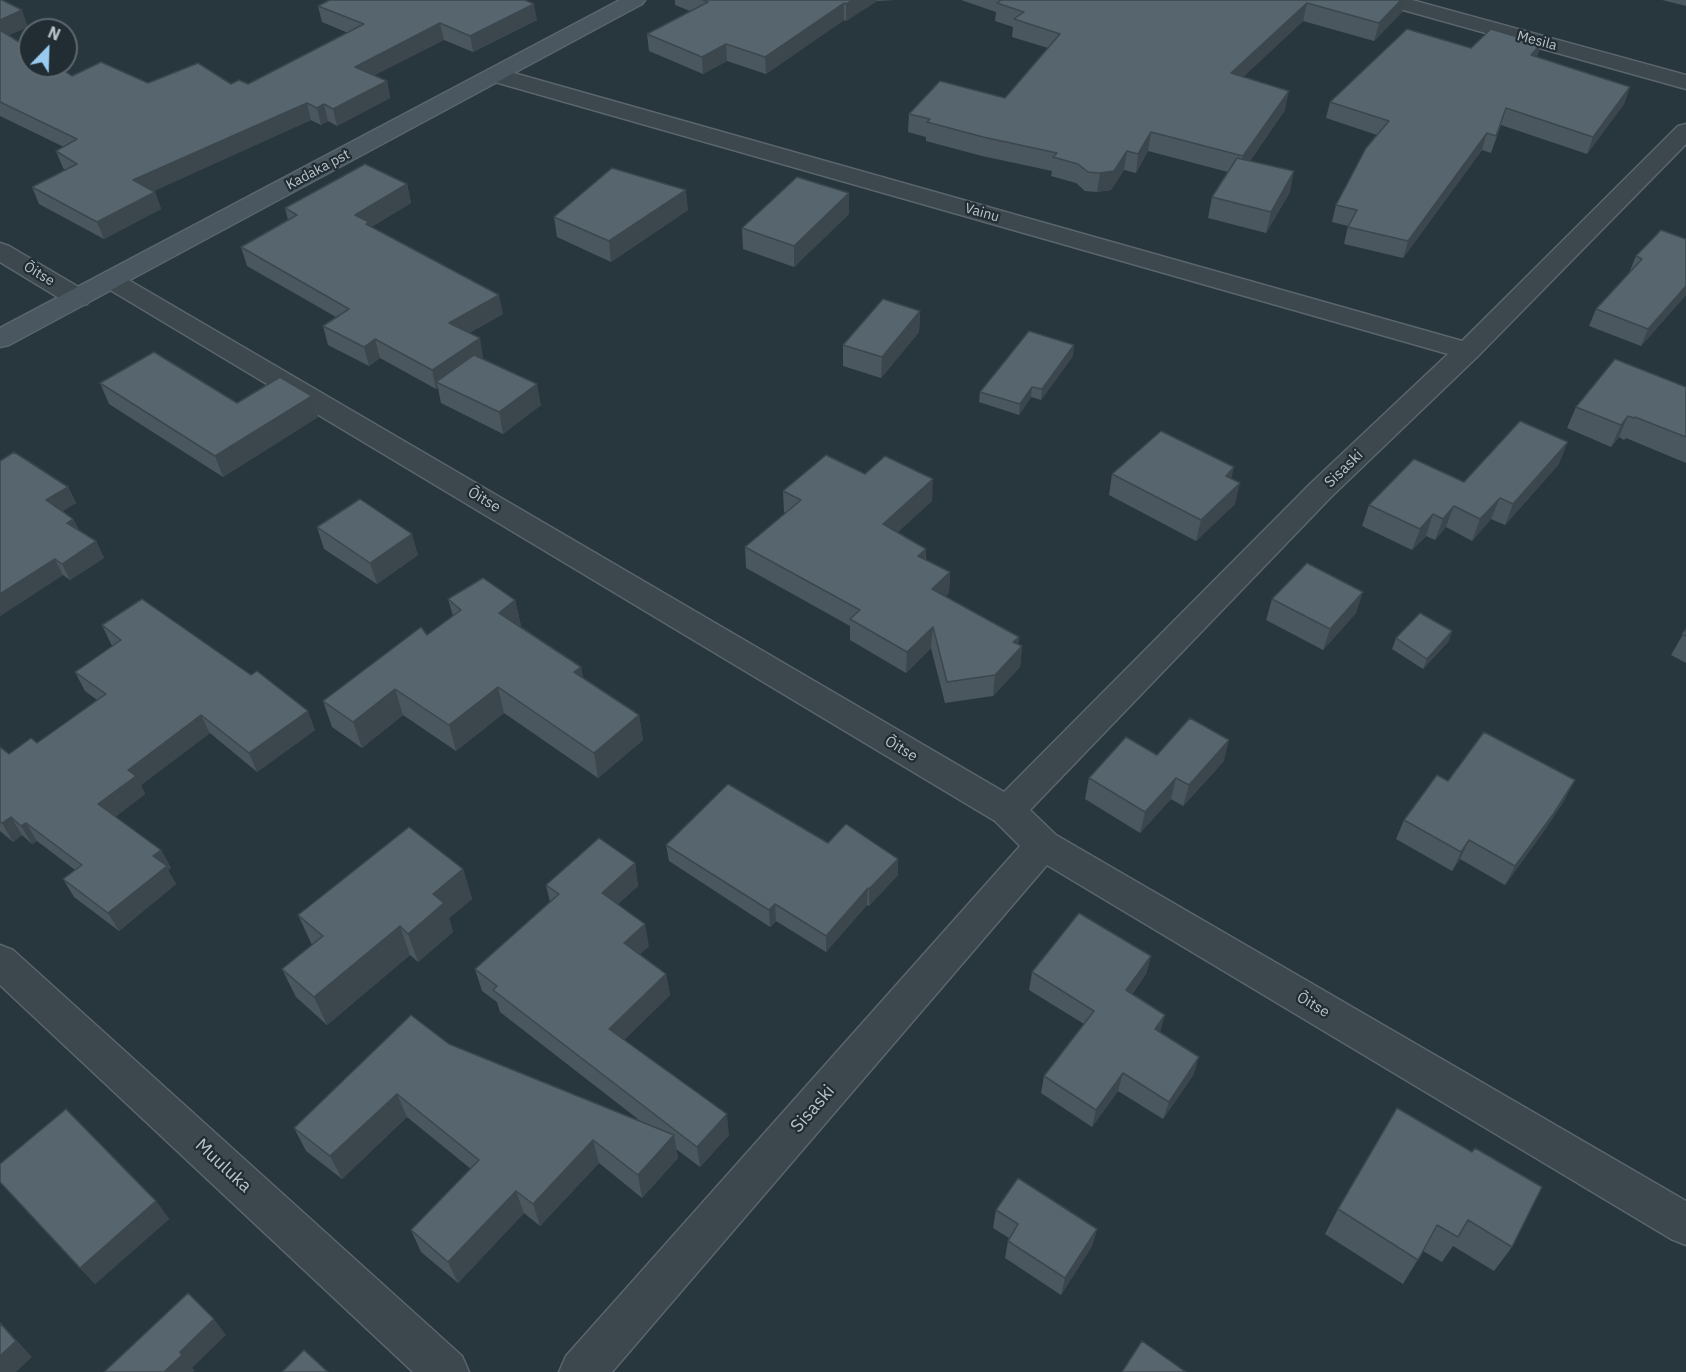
<!DOCTYPE html>
<html>
<head>
<meta charset="utf-8">
<style>
  body { margin:0 }
  #map { position:relative; width:1686px; height:1372px; overflow:hidden; background:#28363e; font-family:"IBM Plex Sans",sans-serif }
  canvas { display:block }
  .north { position:absolute; left:18px; top:18px; width:60px; height:60px; box-sizing:border-box; background:#212c33; border:2px solid #5d686f; border-radius:50%; rotate:23deg; font-size:16px; font-weight:700; line-height:24px; text-align:center; color:#b8c2c9 }
  .north::after { content:''; display:block; margin:auto; width:21px; height:27px; background:#98cbee; clip-path:polygon(50% 0,100% 100%,50% 72%,0 100%) }
</style>
</head>
<body>
<div id="map">
<canvas width="1686" height="1372"></canvas>
<div class="north">N</div>
</div>
<script>
const ctx = document.querySelector('canvas').getContext('2d');
ctx.lineJoin = 'round';
const poly = rows => new Path2D(rows.map(r => 'M' + r).join(''));
function trace(path, color, width, dash) { ctx.strokeStyle = color; ctx.lineWidth = width; ctx.lineCap = dash ? 'butt' : 'round'; ctx.setLineDash(dash || []); ctx.stroke(path); }
function fillPath(path, color) { ctx.fillStyle = color; ctx.fill(path, 'evenodd'); }
function drawText(font, color, halo, rows, align = 'center') {
  ctx.font = font + ' "IBM Plex Sans",sans-serif'; ctx.lineWidth = 4.5; ctx.setLineDash([]); ctx.textBaseline = 'middle'; ctx.strokeStyle = halo; ctx.fillStyle = color; for (const [text, x, y, turn = 0] of rows) {
    ctx.save(); ctx.translate(x, y); ctx.rotate((+turn || 0) * Math.PI / 180); ctx.textAlign = isNaN(turn) ? turn : align; if (halo) ctx.strokeText(text, 0, 0); ctx.fillText(text, 0, 0); ctx.restore();
  }
}
const street = poly([
  [1379,0,1412,0,1686,75,1686,89,1382,4,1379,0],
  [496,68,1462,341,1678,126,1686,124,1686,144,1477,357,1331,497,1030,810,1056,835,1686,1201,1686,1245,1671,1239,1047,865,612,1372,559,1372,566,1356,1020,846,995,821,102,285,98,280,102,275,111,272,120,275,1004,792,1311,483,1448,354,488,80,485,75,488,70,496,68],
  [0,243,9,246,87,292,91,298,87,304,78,306,69,304,0,262,0,243],
  [0,945,13,950,462,1356,469,1372,413,1372,0,985,0,945]
]);
const secondary = poly([
  [620,0,645,0,642,4,9,345,0,347,0,328,620,0]
]);
const wall = poly([
  [0,0,28,27,8,35,72,76,148,83,248,84,348,33,322,22,318,6,537,20,473,52,444,40,374,75,387,81,390,98,337,126,328,121,321,125,311,120,153,191,155,192,161,209,104,239,39,204,32,187,65,170,63,168,56,151,64,147,0,116],
  [675,0,896,0,877,1,846,21,844,20,766,74,727,61,703,74,649,51,647,34,690,11,675,5],
  [961,0,1405,0,1402,12,1374,41,1303,21,1243,77,1285,110,1250,161,1290,192,1266,233,1208,218,1212,197,1228,172,1148,151,1136,173,1124,170,1111,190,1097,192,1085,191,1076,183,1051,176,1052,171,982,156,926,141,926,137,908,132,909,114,1005,98,1048,48,1012,37,1013,27,995,21,996,12],
  [1662,0,1686,0,1686,6],
  [1541,44,1537,57,1630,87,1624,104,1587,154,1501,125,1491,153,1482,150,1403,258,1344,244,1348,226,1332,222,1336,205,1377,135,1326,118,1330,102,1471,48],
  [407,184,411,203,371,227,503,314,469,333,483,357,481,359,541,405,503,434,441,403,438,388,436,389,380,358,369,366,328,345,323,326,336,317,247,266,241,247,288,220,285,208],
  [688,210,611,262,557,237,554,217],
  [849,214,794,267,743,249,742,228],
  [1686,239,1686,295,1641,346,1589,326,1596,309,1629,273,1636,256],
  [920,311,919,332,881,378,843,366,843,345],
  [1073,356,1041,400,1031,397,1019,415,979,402,980,392],
  [100,383,237,403,312,396,318,417,223,477,109,404],
  [1686,387,1686,463,1626,438,1624,440,1619,437,1611,447,1567,428,1576,407],
  [0,461,68,487,76,503,63,511,73,519,79,530,96,541,104,558,70,580,63,575,0,616],
  [1559,464,1505,525,1491,519,1472,541,1446,527,1435,540,1426,536,1412,550,1362,526,1369,505,1464,482],
  [865,474,932,501,897,532,926,549,926,560,950,572,949,593,945,596,1019,637,1018,644,1022,646,1020,667,993,696,945,703,931,648,906,673,850,640,850,626,746,568,745,547,785,513,784,512,783,491],
  [1112,474,1232,478,1235,504,1196,541,1109,495],
  [317,527,418,555,377,584,324,549],
  [448,599,515,600,521,626,520,626,581,667,583,678,639,715,643,740,598,778,504,713,456,751,403,715,362,748,332,727,323,701,427,635,453,616],
  [1272,599,1356,613,1323,650,1266,620],
  [102,625,315,730,257,772,210,733,141,785,145,794,115,817,161,850,171,868,168,870,176,884,119,931,74,897,63,879,75,870,37,841,32,844,22,835,13,842,0,831,0,747,9,754,37,743,97,700,85,691,75,672,113,646,111,644],
  [1686,629,1686,663,1671,655],
  [1452,631,1448,642,1423,669,1392,649,1396,638],
  [1157,755,1224,761,1183,806,1171,799,1140,833,1085,799,1089,778],
  [1448,781,1565,799,1544,831,1505,885,1460,859,1452,871,1396,839,1404,820],
  [828,843,898,875,869,906,867,905,826,952,776,921,770,927,669,861,666,845],
  [635,863,638,886,618,904,649,946,640,954,666,974,670,995,624,1040,729,1135,700,1167,676,1149,678,1158,642,1198,599,1163,540,1226,524,1213,458,1283,421,1252,411,1230,471,1169,407,1117,342,1179,306,1151,294,1128,449,1044,643,1123,500,1012,497,1002,482,991,475,969,550,902,546,885],
  [463,869,472,899,449,918,453,932,418,962,410,955,327,1025,296,997,282,969,312,945,298,915],
  [1151,956,1146,974,1132,994,1160,1033,1194,1074,1163,1119,1118,1091,1092,1127,1041,1093,1044,1076,1084,1024,1029,990,1032,972],
  [1397,1108,1512,1247,1494,1271,1453,1246,1442,1262,1423,1251,1403,1284,1325,1234,1338,1209],
  [0,1164,156,1201,169,1219,95,1284,0,1182],
  [996,1210,1097,1229,1092,1246,1061,1295,1005,1258,1008,1241,1009,1238,993,1228]
]);
const shadedWall = poly([
  [853,0,877,0,877,1,846,21,846,4],
  [1401,0,1405,0,1402,12,1374,41,1379,23],
  [844,3,844,20,766,74,765,57],
  [1307,3,1303,21,1227,92,1231,73],
  [534,4,537,20,473,52,470,36],
  [22,10,28,27,0,39,0,20],
  [440,23,444,40,359,83,355,67],
  [726,44,727,61,703,74,702,57],
  [1541,44,1536,60,1531,55],
  [387,81,390,98,337,126,333,109],
  [1630,87,1624,104,1587,154,1593,137],
  [1289,91,1285,110,1240,175,1243,156],
  [307,103,311,120,139,198,133,180],
  [324,104,328,121,321,125,317,108],
  [1151,132,1148,151,1136,173,1138,154],
  [1487,133,1482,150,1403,258,1408,241],
  [1127,151,1124,170,1111,190,1097,192,1100,173],
  [1294,171,1290,192,1266,233,1271,212],
  [407,184,411,203,370,227,355,215],
  [686,190,688,210,611,262,609,241],
  [155,192,161,209,104,239,97,222],
  [849,193,849,214,794,267,794,246],
  [1686,286,1686,295,1641,346,1648,329],
  [499,295,503,314,453,342,449,323],
  [920,311,919,332,881,378,882,357],
  [480,338,483,357,442,385,436,382,438,388,436,389,432,370],
  [375,339,380,358,369,366,364,347],
  [1074,345,1073,356,1041,400,1042,389],
  [537,384,541,405,503,434,499,412],
  [1032,387,1031,397,1019,415,1020,404],
  [312,396,318,417,223,477,215,456],
  [1628,416,1619,437,1611,447,1621,425],
  [1568,442,1559,464,1505,525,1513,504],
  [1234,467,1229,489,1226,476],
  [933,479,932,501,883,546,883,524],
  [1240,483,1235,504,1196,541,1201,520],
  [68,487,76,503,54,517,46,500],
  [1500,498,1491,519,1472,541,1480,519],
  [1454,506,1446,527,1435,540,1443,519],
  [1433,514,1426,536,1412,550,1420,529],
  [73,519,81,535,67,523],
  [412,534,418,555,377,584,370,563],
  [96,541,104,558,70,580,62,564],
  [926,549,925,570,918,556],
  [55,559,63,575,0,616,0,594],
  [950,572,949,593,931,611,932,589],
  [1363,592,1356,613,1323,650,1330,629],
  [515,600,521,626,504,639,499,613],
  [933,627,931,648,906,673,907,652],
  [1452,631,1448,642,1423,669,1427,659],
  [1019,637,1017,652,1022,646,1020,667,993,696,995,675,1013,642],
  [581,667,586,693,574,672],
  [498,687,504,713,456,751,449,725],
  [395,689,403,715,362,748,353,722],
  [308,711,315,730,257,772,249,753],
  [201,715,210,733,141,785,145,794,108,822,98,804,128,770],
  [639,715,643,740,598,778,594,753],
  [1229,740,1224,761,1183,806,1189,785],
  [1176,778,1171,799,1140,833,1145,812],
  [1575,780,1565,799,1544,831,1505,885,1515,866],
  [11,817,22,835,13,842,2,823],
  [26,823,37,841,32,844,21,826],
  [1469,840,1460,859,1452,871,1461,852],
  [161,850,171,868,168,870,176,884,119,931,108,913,153,856],
  [898,859,898,875,869,906,869,889],
  [635,863,638,886,606,915,602,893],
  [463,869,472,899,449,918,453,932,418,962,408,934,433,894],
  [868,888,867,905,826,952,826,936],
  [775,904,776,921,770,927,769,910],
  [645,924,649,946,628,965,624,943],
  [400,926,410,955,327,1025,314,997],
  [1151,956,1146,974,1121,1008,1126,990],
  [666,974,670,995,614,1050,609,1029],
  [1165,1015,1160,1033,1155,1029],
  [1199,1057,1194,1074,1163,1119,1169,1102],
  [1123,1073,1118,1091,1092,1127,1096,1110],
  [397,1094,407,1117,342,1179,330,1156],
  [727,1114,729,1135,700,1167,697,1147],
  [674,1135,678,1158,642,1198,638,1175],
  [593,1140,599,1163,540,1226,533,1204],
  [516,1191,524,1213,458,1283,448,1262],
  [156,1201,169,1219,95,1284,80,1268],
  [1097,1229,1092,1246,1061,1295,1065,1278],
  [214,1319,226,1335,192,1368,195,1370,193,1372,164,1372,180,1352],
  [0,1322,32,1357,16,1372,0,1372]
]);
const building = poly([
  [0,0,2,0,22,10,0,20,0,0],
  [330,0,525,0,534,4,470,36,440,23,355,67,387,81,333,109,324,104,317,108,307,103,133,180,155,192,97,222,32,187,77,164,56,151,77,139,0,102,0,30,30,49,30,66,57,66,72,76,101,62,148,83,198,63,231,84,239,80,248,84,364,24,318,6,330,0],
  [703,0,853,0,846,4,844,3,765,57,726,44,702,57,647,34,708,2,703,0],
  [1001,0,1401,0,1379,23,1307,3,1231,73,1289,91,1243,156,1151,132,1138,154,1127,151,1114,171,1100,173,1088,172,1078,164,1053,157,1057,153,983,137,927,122,930,119,909,114,940,81,1005,98,1060,34,1014,19,1024,12,997,3,1001,0],
  [1407,29,1471,48,1491,29,1541,44,1531,55,1630,87,1593,137,1506,108,1496,136,1487,133,1408,241,1348,227,1357,210,1336,205,1366,148,1389,121,1330,102,1407,29],
  [1237,158,1294,171,1271,212,1212,197,1237,158],
  [365,164,407,184,355,215,369,222,366,224,499,295,449,323,480,338,432,370,375,339,364,347,323,326,349,309,241,247,297,215,285,208,365,164],
  [612,168,686,190,609,241,554,217,612,168],
  [797,177,849,193,794,246,742,228,797,177],
  [1661,230,1686,239,1686,286,1648,329,1596,309,1642,259,1636,256,1661,230],
  [883,299,920,311,882,357,843,345,883,299],
  [1029,331,1074,345,1042,389,1032,387,1020,404,980,392,1029,331],
  [154,352,237,403,280,377,312,396,215,456,100,383,154,352],
  [474,355,537,384,499,412,436,382,474,355],
  [1615,359,1686,387,1686,437,1635,417,1634,418,1628,416,1621,425,1576,407,1615,359],
  [1520,421,1568,442,1513,504,1500,498,1480,519,1454,506,1443,519,1433,514,1420,529,1369,505,1414,459,1464,482,1520,421],
  [1161,431,1234,467,1226,476,1240,483,1201,520,1112,474,1161,431],
  [14,452,68,487,46,500,73,519,67,523,96,541,62,564,55,559,0,594,0,461,14,452],
  [826,455,865,474,885,456,933,479,883,524,926,549,918,556,950,572,932,589,1019,637,1013,642,1022,646,995,675,947,682,933,627,907,652,850,619,860,610,745,547,801,500,783,491,826,455],
  [360,499,412,534,370,563,317,527,360,499],
  [1307,563,1363,592,1330,629,1272,599,1307,563],
  [483,578,515,600,499,613,581,667,574,672,639,715,594,753,498,687,449,725,395,689,353,722,323,701,421,627,427,635,461,610,448,599,483,578],
  [142,599,251,675,257,671,308,711,249,753,201,715,128,770,136,776,98,804,161,850,153,856,167,866,108,913,63,879,82,865,26,823,21,826,11,817,2,823,0,822,0,747,9,754,31,738,37,743,106,694,75,672,121,640,102,625,142,599],
  [1420,613,1452,631,1427,659,1396,638,1420,613],
  [1686,629,1686,636,1682,634,1686,629],
  [1190,718,1229,740,1189,785,1176,778,1145,812,1089,778,1126,737,1157,755,1190,718],
  [1484,732,1575,780,1554,813,1515,866,1469,840,1461,852,1404,820,1437,775,1448,781,1484,732],
  [728,784,828,843,846,824,898,859,869,889,868,888,826,936,775,904,769,910,666,845,728,784],
  [409,827,463,869,433,894,444,903,408,934,400,926,314,997,282,969,323,936,298,915,409,827],
  [599,838,635,863,602,893,645,924,624,943,666,974,609,1029,727,1114,697,1147,493,990,497,986,475,969,559,894,546,885,599,838],
  [1079,913,1151,956,1126,990,1165,1015,1155,1029,1199,1057,1169,1102,1123,1073,1096,1110,1044,1076,1094,1011,1032,972,1079,913],
  [411,1015,449,1044,674,1135,638,1175,593,1140,533,1204,516,1191,448,1262,411,1230,479,1160,397,1094,330,1156,294,1128,411,1015],
  [1397,1108,1472,1152,1475,1148,1542,1187,1512,1247,1468,1220,1458,1237,1437,1225,1418,1260,1338,1209,1397,1108],
  [66,1109,156,1201,80,1268,0,1182,0,1164,66,1109],
  [1018,1178,1097,1229,1065,1278,1008,1241,1018,1224,996,1210,1018,1178],
  [188,1293,214,1319,180,1352,182,1355,164,1372,104,1372,188,1293],
  [0,1323,16,1341,0,1356,0,1323],
  [1142,1341,1186,1372,1122,1372,1142,1341],
  [304,1350,328,1372,282,1372,304,1350]
]);
const farStreetnames = [
  ["Mesila",1537,41,15],
  ["Kadaka pst",318,170,-28],
  ["Vainu",982,213,16],
  ["Õitse",39,274,31]
];
const streetNames = [
  ["Sisaski",1344,469,-44],
  ["Õitse",484,500,31],
  ["Õitse",901,749,31],
  ["Õitse",1313,1005,31]
];
const nearStreetnames = [
  ["Sisaski",813,1109,-49],
  ["Muuluka",223,1166,43]
];
trace(street, '#5a656c', 3);
trace(secondary, '#5a656c', 3);
fillPath(street, '#3c474e');
fillPath(secondary, '#4a5760');
fillPath(wall, '#4a575f');
fillPath(shadedWall, '#3c474d');
fillPath(building, '#56656e');
trace(building, '#3c474d', 1.5);
drawText('14px', '#b8c2c9', '#212c33', farStreetnames);
drawText('15px', '#b8c2c9', '#212c33', streetNames);
drawText('18px', '#b8c2c9', '#212c33', nearStreetnames);
</script>
</body>
</html>
